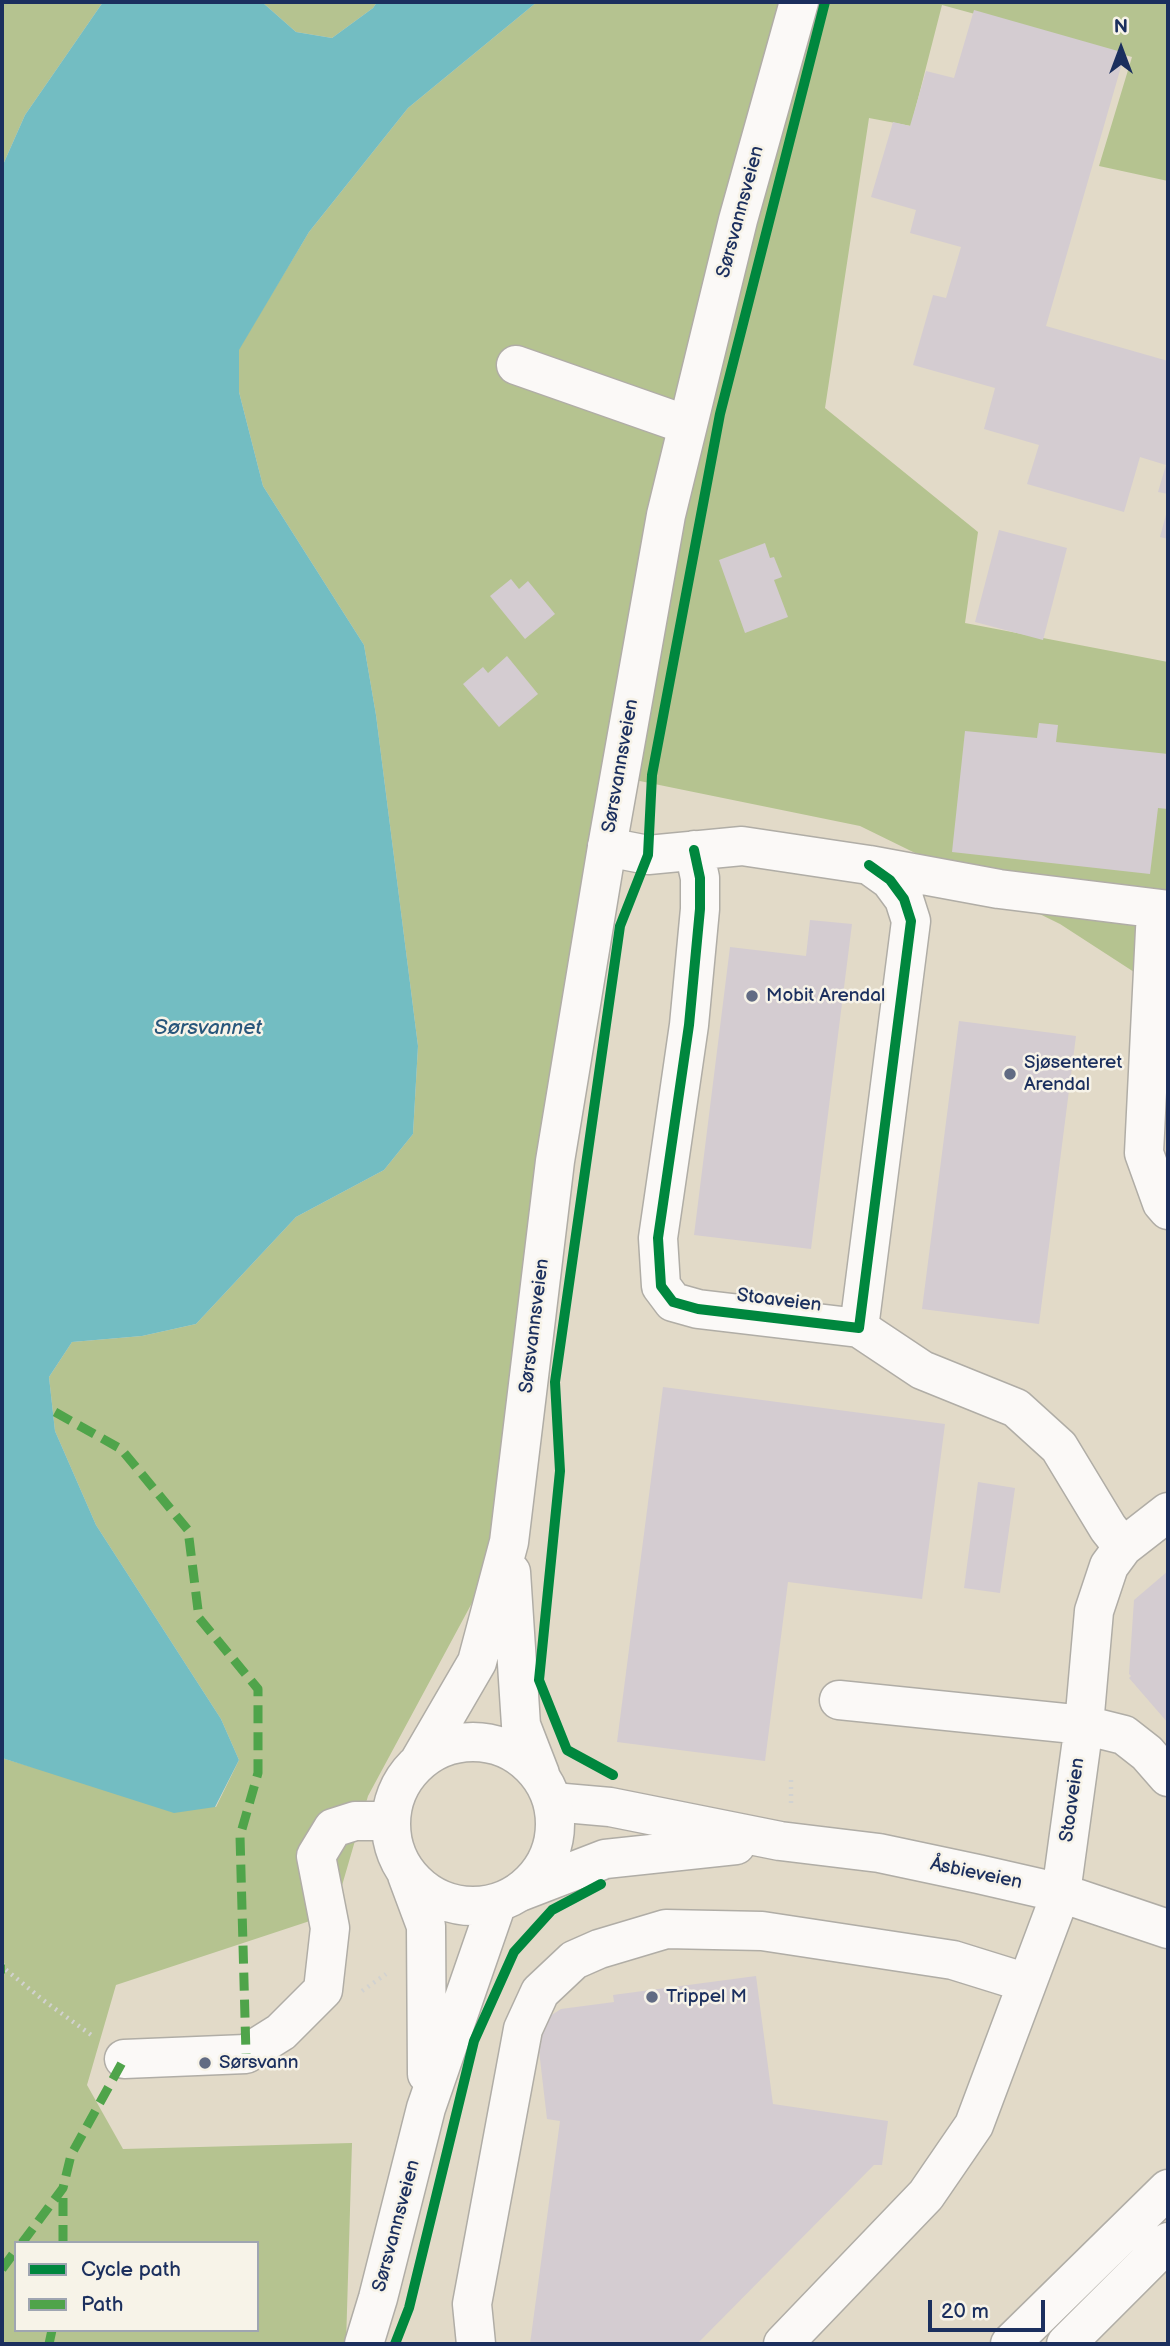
<!DOCTYPE html>
<html>
<head>
<meta charset="utf-8">
<style>
  body { margin:0 }
  #map { position:relative; width:1170px; height:2346px; overflow:hidden; background:#e2dac8; font-family:"Balsamiq Sans",sans-serif }
  canvas { display:block }
  .frame { position:absolute; inset:0; border:4px solid #1b2f5e; pointer-events:none }
  .legend { position:absolute; left:14px; top:2241px; width:245px; height:91px; box-sizing:border-box; background:#f7f3e8; border:2px solid #9fa5b1; margin:0; padding:9px 12px; list-style:none; font-size:21px; color:#1b2f5e }
  .legend li { display:flex; align-items:center; gap:14px; height:35px }
  .legend b { width:35px; border:2px solid #9fa5b1 }
  .north { position:absolute; left:1086px; top:14px; width:70px; height:70px; -webkit-text-stroke:5px #f7f3e8; paint-order:stroke; rotate:0deg; font-size:19px; font-weight:700; line-height:28px; text-align:center; color:#1b2f5e }
  .north::after { content:''; display:block; margin:auto; width:24px; height:32px; background:#1b2f5e; clip-path:polygon(50% 0,100% 100%,50% 72%,0 100%) }
  .scale { position:absolute; left:928px; top:2300px; width:117px; height:32px; box-sizing:border-box; border:4px solid #1b2f5e; border-top:0; padding-left:9px; font-size:21px; line-height:24px; white-space:nowrap; color:#1b2f5e; -webkit-text-stroke:5px #f7f3e8; paint-order:stroke }
</style>
</head>
<body>
<div id="map">
<canvas width="1170" height="2346"></canvas>
<div class="frame"></div>
<ul class="legend">
<li><b style="height:9px;background:#00873e"></b>Cycle path</li>
<li><b style="height:9px;background:#4fa44a"></b>Path</li>
</ul>
<div class="north">N</div>
<div class="scale">20 m</div>
</div>
<script>
const ctx = document.querySelector('canvas').getContext('2d');
ctx.lineJoin = 'round';
function fillPath(path, color) { ctx.fillStyle = color; ctx.fill(path, 'evenodd'); }
const poly = rows => new Path2D(rows.map(r => 'M' + r).join(''));
function trace(path, color, width, dash) { ctx.strokeStyle = color; ctx.lineWidth = width; ctx.lineCap = dash ? 'butt' : 'round'; ctx.setLineDash(dash || []); ctx.stroke(path); }
function drawText(font, color, halo, rows, align = 'center') {
  ctx.font = font + ' "Balsamiq Sans",sans-serif'; ctx.lineWidth = 5; ctx.setLineDash([]); ctx.textBaseline = 'middle'; ctx.strokeStyle = halo; ctx.fillStyle = color; for (const [text, x, y, turn = 0] of rows) {
    ctx.save(); ctx.translate(x, y); ctx.rotate((+turn || 0) * Math.PI / 180); ctx.textAlign = isNaN(turn) ? turn : align; if (halo) ctx.strokeText(text, 0, 0); ctx.fillText(text, 0, 0); ctx.restore();
  }
}
const forest = poly([
  [2,2,103,2,25,115,2,167],
  [262,2,377,2,373,8,332,38,296,32],
  [537,2,1168,2,1168,181,1099,166,1132,57,942,5,911,126,869,118,825,408,978,532,965,623,1168,662,1168,994,1060,924,860,826,630,779,577,909,549,1140,532,1375,480,1588,368,1796,334,1913,116,1985,87,2085,123,2149,352,2143,346,2344,2,2344,2,1758,32,1767,216,1807,239,1760,221,1719,96,1525,55,1431,49,1377,72,1342,142,1336,196,1324,296,1217,384,1170,413,1134,418,1046,376,715,364,645,263,486,239,392,238,350,309,232,408,108],
  [16,2243,257,2243,257,2330,16,2330]
]);
const water = poly([
  [103,2,262,2,296,32,332,38,373,8,377,2,537,2,408,108,309,232,239,350,239,392,263,486,364,645,376,715,418,1046,413,1134,384,1170,296,1217,196,1324,142,1336,72,1342,49,1377,55,1431,96,1525,221,1719,239,1760,215,1807,174,1813,2,1758,2,167,25,115]
]);
const building = poly([
  [974,10,1125,53,1046,326,1168,361,1168,494,1158,492,1166,465,1140,457,1124,512,1027,484,1039,445,984,429,995,388,913,365,933,295,946,298,961,247,910,233,916,210,871,197,893,122,910,126,926,71,954,78],
  [1167,511,1168,511,1168,539,1160,537],
  [999,530,1067,548,1043,640,975,622],
  [765,543,770,558,774,557,782,577,774,580,788,617,745,633,719,560],
  [511,579,519,589,528,581,555,614,525,639,490,596],
  [507,656,538,694,499,727,463,684,483,667,488,673],
  [1039,723,1058,725,1056,742,1168,754,1168,809,1158,808,1150,874,952,852,965,731,1037,738],
  [810,920,852,924,811,1249,694,1235,730,947,806,956],
  [959,1021,1076,1036,1039,1324,922,1309],
  [663,1387,945,1424,922,1599,788,1582,765,1761,617,1742],
  [978,1482,1015,1488,1000,1593,964,1588],
  [1168,1571,1168,1723,1129,1678,1131,1676,1129,1674,1134,1600],
  [756,1976,773,2104,888,2121,882,2165,874,2165,697,2344,530,2344,560,2121,547,2119,538,2042,550,2016,561,2009,614,2002,613,1995]
]);
const path = poly([
  [791,1803,791,1780],
  [2,1964,5,1969,43,2000,94,2037],
  [362,1991,386,1974]
]);
const minor = poly([
  [516,365,687,425],
  [607,847,648,855,742,846,869,865,999,889,1168,910],
  [694,850,700,878,700,909,689,1025,658,1238,661,1286,673,1302,698,1309,859,1328,911,921,904,899,890,880,869,865],
  [1156,910,1144,1153,1162,1203,1168,1210],
  [859,1328,922,1370,1016,1408,1059,1447,1108,1528,1123,1547],
  [839,1700,1084,1725,1124,1735,1147,1753,1168,1777],
  [553,1802,610,1807,780,1841,879,1853,978,1874,1061,1893,1168,1929],
  [522,1891,605,1859,736,1845],
  [124,2059,246,2054,281,2032,323,1990,330,1928,316,1856,333,1828,355,1821,390,1821],
  [476,2344,472,2304,523,2029,540,1992,574,1960,599,1949,666,1929,762,1931,953,1960,1027,1983],
  [783,2344,926,2195,974,2125,1061,1893,1084,1725,1094,1611,1109,1566,1123,1547,1168,1512]
]);
const major = poly([
  [511,1572,521,1725,540,1774],
  '391 1824a82 82 0 1 1 164 0a82 82 0 1 1-164 0Z',
  [420,1760,477,1662,509,1542,555,1161,607,847,666,515,738,220,799,2],
  [407,1875,426,1926,427,2074],
  [364,2344,378,2298,426,2108,497,1903]
]);
const highway = poly([
  [1010,2344,1168,2189],
  [1066,2344,1168,2242]
]);
const quiet = poly([
  [55,1412,121,1449,188,1530,199,1618,258,1689,258,1773,240,1836,246,2054],
  [2,1969,5,1969],
  [22,2243,63,2188,71,2155,124,2059],
  [63,2243,63,2188],
  [2,2269,16,2250],
  [49,2344,52,2330]
]);
const cycleway = poly([
  [694,850,700,878,700,909,689,1025,658,1238,661,1286,673,1302,698,1309,859,1328,911,921,904,899,890,880,869,865],
  [613,1775,567,1750,539,1680,560,1471,555,1382,620,926,648,855,652,775,720,414,825,2],
  [395,2344,409,2308,474,2041,514,1952,552,1910,601,1884]
]);
const markers = [
  [752,996,7,"#616b83"],
  [1010,1074,7,"#616b83"],
  [652,1997,7,"#616b83"],
  [205,2063,7,"#616b83"]
];
const streetNames = [
  ["Sørsvannsveien",741,212,-75],
  ["Sørsvannsveien",621,766,-80],
  ["Stoaveien",779,1301,7],
  ["Sørsvannsveien",535,1326,-83],
  ["Stoaveien",1073,1800,-82],
  ["Åsbieveien",976,1874,12],
  ["Sørsvannsveien",397,2226,-75]
];
const poiNames = [
  ["Mobit Arendal",766,996],
  ["Sjøsenteret",1024,1063],
  ["Arendal",1024,1085],
  ["Trippel M",666,1997],
  ["Sørsvann",219,2063]
];
const waterNames = [
  ["Sørsvannet",208,1029]
];
fillPath(forest, '#b5c390');
fillPath(water, '#73bdc2');
fillPath(building, '#d4ccd1');
trace(minor, '#b0ada6', 41);
trace(major, '#b0ada6', 41);
trace(highway, '#b0ada6', 41);
trace(path, '#d2d2d0', 4.5, [2, 5]);
trace(minor, '#fbf9f7', 38);
trace(major, '#fbf9f7', 38);
trace(highway, '#fbf9f7', 38);
trace(quiet, '#4fa44a', 9, [18, 9]);
trace(cycleway, '#00873e', 10);
for (const [x, y, r, color] of markers) { const dot = new Path2D(); dot.arc(x, y, r, 0, 2 * Math.PI); ctx.fillStyle = color; ctx.fill(dot); trace(dot, '#f7f3e8', 2.5); }
drawText('19px', '#1b2f5e', '#f7f3e8', streetNames);
drawText('19px', '#1b2f5e', '#f7f3e8', poiNames, 'left');
drawText('italic 21px', '#27567b', '#f7f3e8', waterNames);
</script>
</body>
</html>
